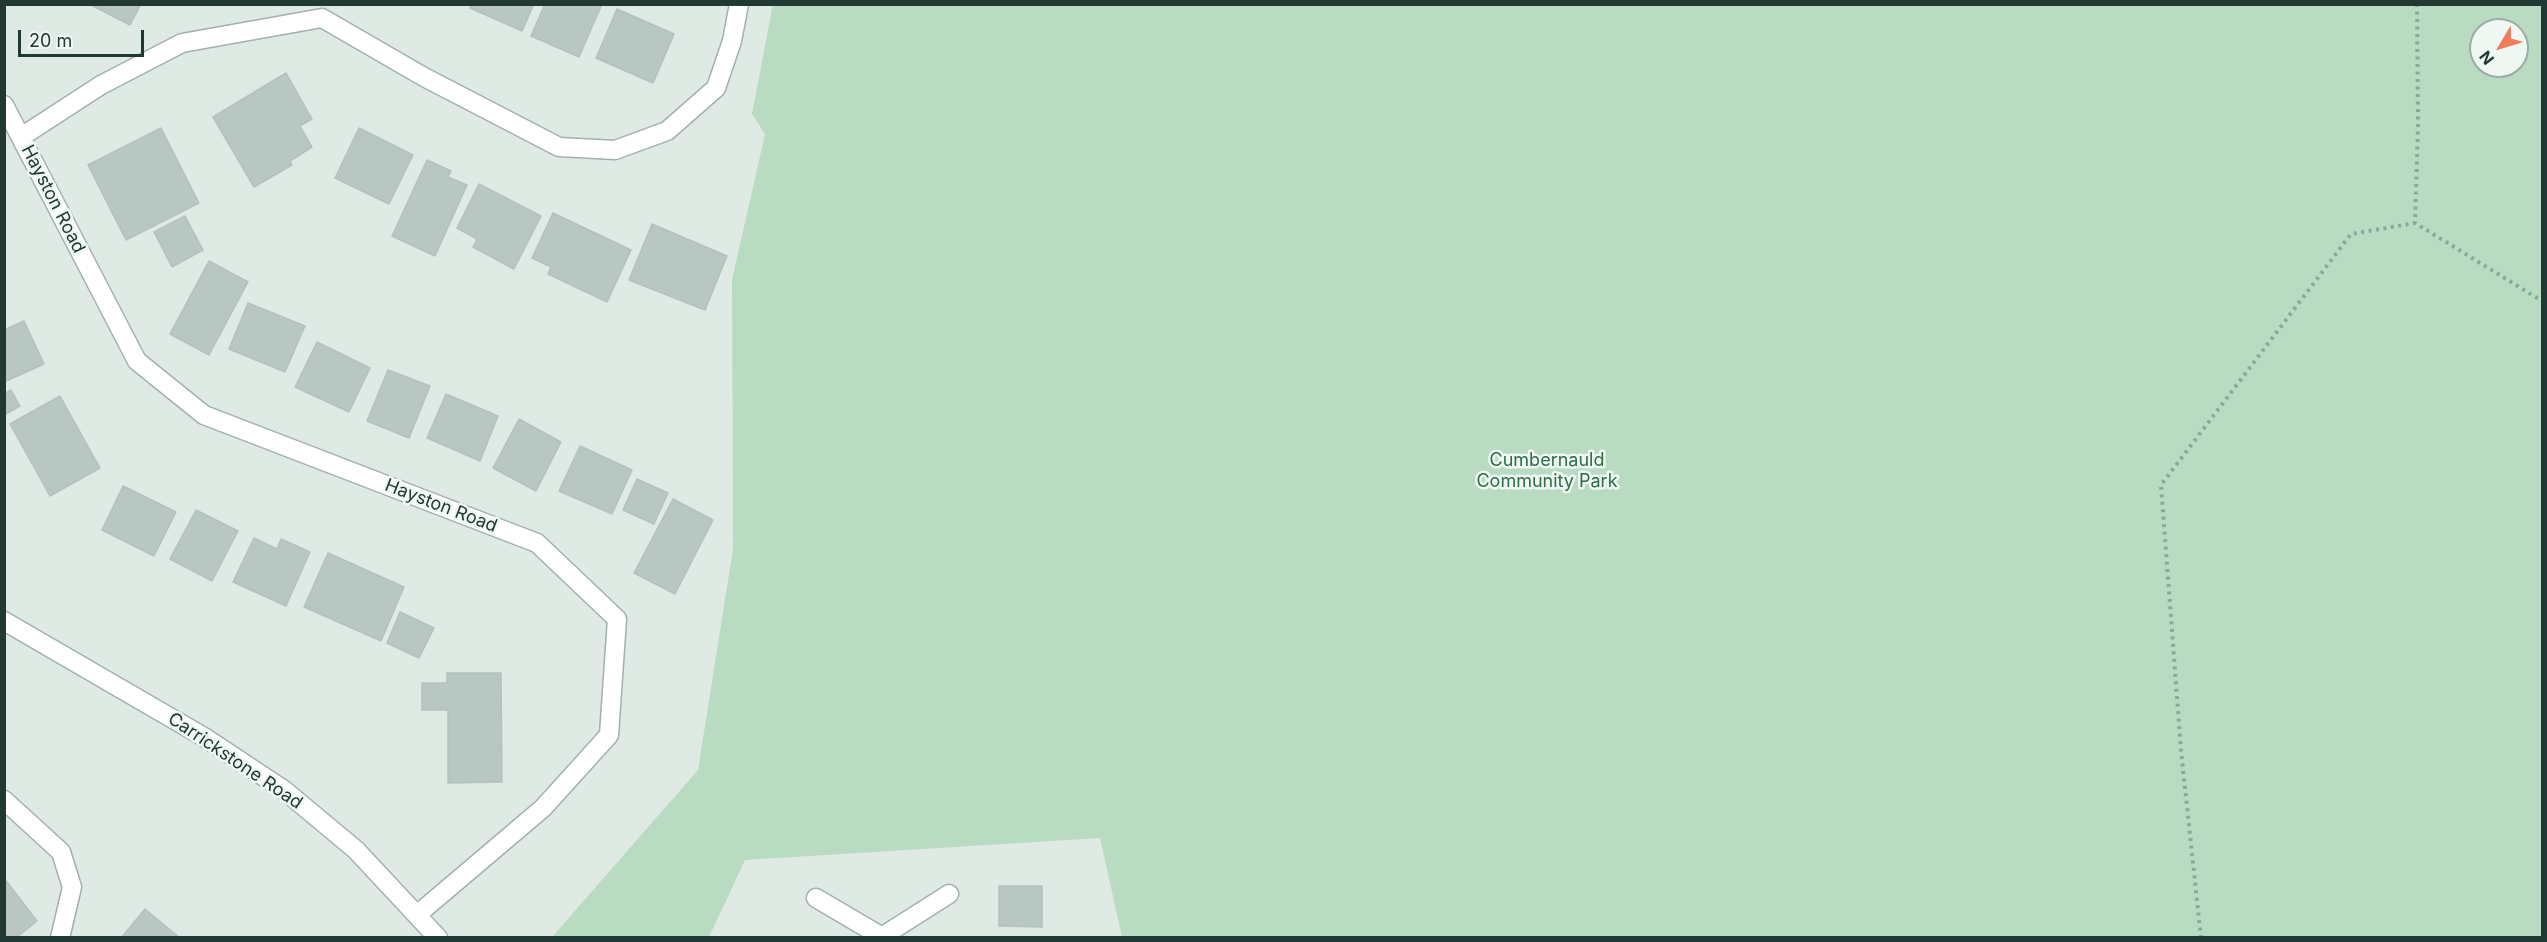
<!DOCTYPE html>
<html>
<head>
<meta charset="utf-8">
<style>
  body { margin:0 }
  #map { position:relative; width:2547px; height:942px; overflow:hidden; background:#dfeae5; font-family:Inter,sans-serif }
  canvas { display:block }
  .frame { position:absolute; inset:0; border:6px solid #213933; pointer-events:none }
  .north { position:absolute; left:2469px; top:18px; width:60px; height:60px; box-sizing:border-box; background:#eff7f3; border:2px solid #9daba6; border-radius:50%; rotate:232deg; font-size:16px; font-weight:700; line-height:24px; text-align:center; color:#213933 }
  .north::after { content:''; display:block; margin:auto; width:21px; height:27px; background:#ed7d5b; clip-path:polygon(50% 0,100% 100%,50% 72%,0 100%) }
  .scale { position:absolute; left:18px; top:30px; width:126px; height:27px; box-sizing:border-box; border:3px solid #213933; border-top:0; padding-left:8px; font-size:18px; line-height:21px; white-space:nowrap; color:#213933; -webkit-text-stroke:4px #eff7f3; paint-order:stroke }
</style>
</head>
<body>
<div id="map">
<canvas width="2547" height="942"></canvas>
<div class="frame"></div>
<div class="north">N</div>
<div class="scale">20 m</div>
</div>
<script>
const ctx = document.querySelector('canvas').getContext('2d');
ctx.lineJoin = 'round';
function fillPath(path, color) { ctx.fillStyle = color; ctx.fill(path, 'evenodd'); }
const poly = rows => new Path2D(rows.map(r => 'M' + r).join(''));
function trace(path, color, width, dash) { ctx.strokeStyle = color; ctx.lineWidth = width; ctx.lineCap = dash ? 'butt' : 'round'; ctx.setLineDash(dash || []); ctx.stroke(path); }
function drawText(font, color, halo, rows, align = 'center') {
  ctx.font = font + ' Inter,sans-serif'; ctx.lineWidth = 5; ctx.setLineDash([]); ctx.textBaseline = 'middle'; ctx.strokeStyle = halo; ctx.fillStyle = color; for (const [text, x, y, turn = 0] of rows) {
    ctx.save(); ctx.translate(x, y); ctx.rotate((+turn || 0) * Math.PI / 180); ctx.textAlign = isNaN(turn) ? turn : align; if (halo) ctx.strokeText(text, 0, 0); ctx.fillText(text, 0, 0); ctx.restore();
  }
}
const green = poly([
  [773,4,2542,5,2542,937,1122,937,1100,838,745,860,709,937,552,937,698,770,733,549,732,280,765,134,752,114],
  [2481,30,2517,30,2517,66,2481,66]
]);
const building = poly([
  [89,4,141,4,130,25,89,4],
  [472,4,534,4,522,31,470,8,472,4],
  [545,4,602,4,579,57,531,36,545,4],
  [617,9,674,34,653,83,596,58,617,9],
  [286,73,312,119,300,126,312,147,290,161,292,165,254,187,213,117,286,73],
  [161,128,199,203,126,240,88,165,161,128],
  [359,128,413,155,389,204,335,178,359,128],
  [427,160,451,171,448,177,467,185,435,256,392,236,427,160],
  [479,184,541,216,514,269,473,247,477,239,457,228,479,184],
  [553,213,631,250,607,302,548,274,551,267,532,258,553,213],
  [185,216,203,250,172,267,154,232,185,216],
  [652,224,727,256,705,310,629,280,652,224],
  [209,261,248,282,209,355,170,334,209,261],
  [248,303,305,326,285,372,229,349,248,303],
  [24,321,44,364,4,382,4,330,24,321],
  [317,342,370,368,349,412,295,387,317,342],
  [388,370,430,386,409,438,367,421,388,370],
  [11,390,20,406,4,415,4,394,11,390],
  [446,394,498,416,480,461,427,438,446,394],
  [60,396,100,468,50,496,10,424,60,396],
  [519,419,561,442,536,491,493,468,519,419],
  [580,446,632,470,612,514,559,491,580,446],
  [637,479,668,493,654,524,623,510,637,479],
  [123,486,176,512,154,556,102,530,123,486],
  [673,499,713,520,675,594,634,573,673,499],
  [196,510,238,531,212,581,170,559,196,510],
  [254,538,277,549,281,539,310,552,286,606,233,582,254,538],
  [328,553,404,587,381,641,304,607,328,553],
  [400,612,434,628,419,658,387,643,400,612],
  [447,673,501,673,502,782,448,783,448,710,422,710,422,683,447,683,447,673],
  [4,878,37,921,16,938,4,938,4,878],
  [999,886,1042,886,1042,927,999,926,999,886],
  [145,909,180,938,121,938,145,909]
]);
const path = poly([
  [2417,4,2418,126,2415,223,2542,301],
  [2201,938,2181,750,2161,485,2351,234,2415,223]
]);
const minor = poly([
  [4,105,137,361,204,415,537,543,617,619,609,735,543,808,418,914],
  [21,137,101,85,182,43,322,18,424,77,559,147,615,150,667,131,716,88,732,41,739,4],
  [4,621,204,737,284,790,356,850,438,938],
  [4,800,61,852,72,887,60,938],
  [816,898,884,938],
  [883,936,949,894]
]);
const streetNames = [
  ["Hayston Road",53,199,63],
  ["Hayston Road",441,506,21],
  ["Carrickstone Road",235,761,34]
];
const parkNames = [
  ["Cumbernauld",1547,461],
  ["Community Park",1547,482]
];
fillPath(green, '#b9dbc2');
fillPath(building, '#b8c7c1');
trace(building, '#b2c3bc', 1.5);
trace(minor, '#a2b1ac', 21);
trace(path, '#81ac9e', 4, [3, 4.5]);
trace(minor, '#fff', 18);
drawText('18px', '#213933', '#eff7f3', streetNames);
drawText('18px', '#2d6e46', '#eff7f3', parkNames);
</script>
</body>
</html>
